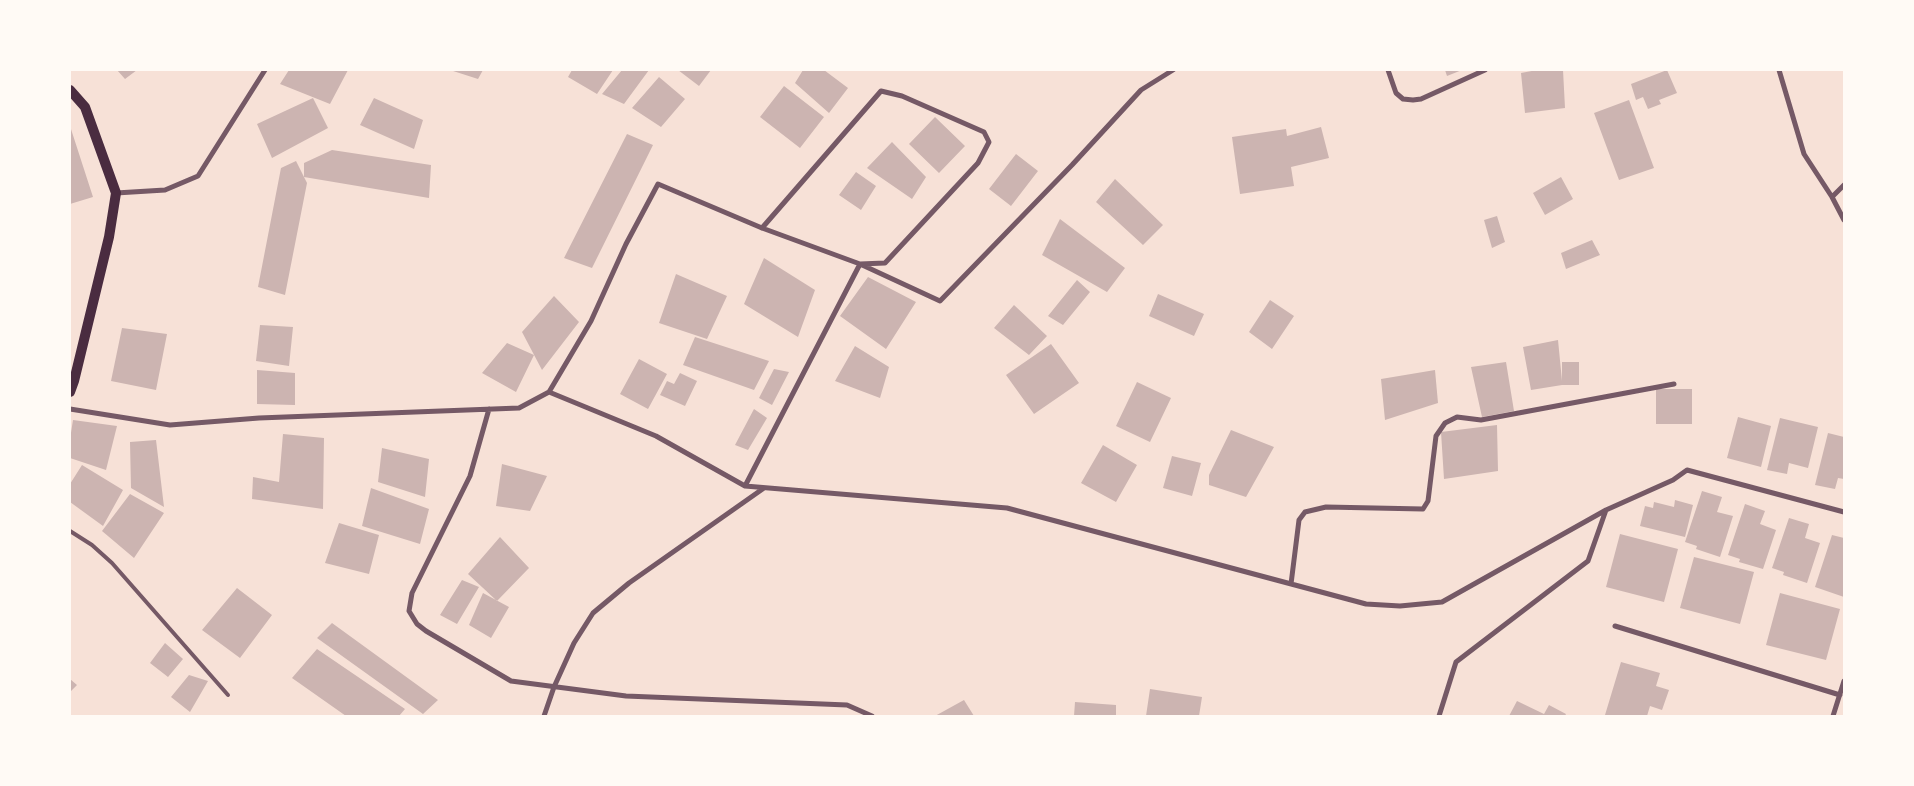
<!DOCTYPE html>
<html>
<head>
<meta charset="utf-8">
<style>
  body { margin:0 }
  #map { position:relative; width:1914px; height:786px; overflow:hidden; background:#f7e1d7; font-family:Roboto,sans-serif }
  canvas { display:block }
  .frame { position:absolute; inset:0; border:71px solid #fffaf5; pointer-events:none }
</style>
</head>
<body>
<div id="map">
<canvas width="1914" height="786"></canvas>
<div class="frame"></div>
</div>
<script>
const ctx = document.querySelector('canvas').getContext('2d');
ctx.lineJoin = 'round';
function fillPath(path, color) { ctx.fillStyle = color; ctx.fill(path, 'evenodd'); }
const poly = rows => new Path2D(rows.map(r => 'M' + r).join(''));
function trace(path, color, width, dash) { ctx.strokeStyle = color; ctx.lineWidth = width; ctx.lineCap = dash ? 'butt' : 'round'; ctx.setLineDash(dash || []); ctx.stroke(path); }
const building = poly([
  [117,70,137,70,125,79],
  [289,70,348,70,330,104,280,84],
  [450,70,483,70,478,79],
  [572,70,613,70,597,94,568,77],
  [622,70,649,70,624,104,602,94],
  [678,70,711,70,699,86],
  [803,70,824,70,848,88,829,113,795,83],
  [1445,70,1462,70,1447,76],
  [1537,70,1563,70,1565,108,1525,113,1521,73],
  [1667,70,1677,93,1659,100,1661,104,1648,109,1643,97,1636,100,1631,84],
  [659,77,685,99,661,127,632,108],
  [784,86,824,117,800,148,760,117],
  [313,98,328,128,272,158,257,124],
  [374,98,423,120,414,149,360,125],
  [1629,100,1654,168,1619,180,1594,113],
  [935,117,965,146,939,173,909,144],
  [70,126,93,197,70,204],
  [1321,127,1329,158,1291,167,1294,186,1240,194,1232,137,1286,129,1287,136],
  [627,134,653,145,592,268,564,258],
  [892,142,926,177,912,199,867,168],
  [332,150,431,165,429,198,304,177,304,163],
  [1016,154,1038,171,1011,206,989,189],
  [296,161,307,183,285,295,258,287,281,168],
  [856,172,876,186,861,210,839,195],
  [1561,177,1573,199,1545,215,1533,193],
  [1115,179,1163,225,1143,245,1096,202],
  [1497,216,1505,242,1492,248,1484,220],
  [1060,219,1125,268,1107,292,1042,255],
  [1592,240,1600,255,1566,269,1561,253],
  [764,258,815,290,798,337,744,304],
  [676,274,727,296,707,339,659,323],
  [868,277,916,302,886,349,840,316],
  [1077,280,1090,292,1063,325,1048,316],
  [1158,294,1204,314,1194,336,1149,316],
  [554,296,579,322,542,370,522,332],
  [1270,300,1294,316,1272,349,1249,332],
  [1014,305,1047,336,1029,355,994,328],
  [260,325,293,327,289,366,256,361],
  [122,328,167,334,156,390,111,381],
  [695,337,769,361,754,390,683,365],
  [1558,340,1562,381,1562,362,1579,362,1579,385,1562,385,1531,390,1523,347],
  [507,343,534,355,516,392,482,373],
  [1051,344,1079,383,1034,414,1006,375],
  [855,346,889,367,880,398,835,381],
  [639,359,667,374,648,409,620,394],
  [1506,362,1514,411,1482,417,1471,367],
  [774,369,789,372,772,405,759,398],
  [257,370,295,373,295,405,257,404],
  [1435,370,1438,403,1385,420,1381,379],
  [680,373,697,381,685,406,660,395,667,381,674,384],
  [1137,382,1171,398,1150,442,1116,426],
  [1656,389,1692,389,1692,424,1656,424],
  [754,409,767,418,748,450,735,445],
  [1738,417,1771,426,1761,467,1727,458],
  [1780,418,1818,427,1808,468,1789,463,1787,474,1767,470],
  [73,420,117,426,106,470,70,458,70,439],
  [1497,425,1498,471,1444,479,1441,432],
  [1231,430,1274,447,1246,497,1209,485,1209,475],
  [1828,433,1844,437,1844,479,1838,478,1835,489,1815,485],
  [283,434,324,438,323,509,252,499,253,477,279,482],
  [156,440,164,507,131,488,130,442],
  [1103,445,1137,465,1116,502,1081,483],
  [382,448,429,459,425,497,378,482],
  [1172,456,1201,463,1192,496,1163,488],
  [502,464,547,476,530,511,496,506],
  [82,465,123,490,103,526,70,502,70,484],
  [371,488,429,509,420,544,362,526],
  [1702,491,1722,497,1717,512,1733,516,1720,557,1696,549,1697,546,1685,542],
  [130,494,164,513,134,558,102,531],
  [1675,500,1693,505,1685,537,1640,526,1645,506,1653,508,1654,502,1674,507],
  [1745,504,1765,511,1760,524,1776,530,1763,569,1739,562,1740,559,1728,555],
  [1789,518,1809,524,1805,538,1820,543,1807,583,1783,575,1784,572,1772,568],
  [339,523,379,535,369,574,325,563],
  [1620,534,1678,549,1664,602,1606,587],
  [1832,535,1844,538,1844,597,1815,587],
  [500,537,529,568,497,601,468,574],
  [1694,557,1754,572,1740,624,1680,608],
  [462,580,479,587,457,624,440,615],
  [237,588,272,615,240,658,202,630],
  [483,593,509,607,491,638,469,625],
  [1780,593,1840,609,1826,660,1766,645],
  [332,623,438,700,423,714,317,638],
  [165,643,183,659,168,677,150,663],
  [317,649,405,709,399,716,346,716,292,678],
  [1621,662,1660,673,1656,686,1669,690,1662,710,1650,706,1647,716,1605,715],
  [189,675,208,681,190,712,171,697],
  [70,679,77,685,70,692],
  [1150,689,1202,697,1199,716,1146,716],
  [964,700,974,716,935,716],
  [1517,701,1544,714,1549,705,1566,714,1565,716,1509,716],
  [1075,702,1116,705,1116,716,1074,716]
]);
const service = poly([
  [70,531,92,545,112,563,228,695]
]);
const minor = poly([
  [1388,70,1396,93,1403,99,1413,100,1421,99,1485,70],
  [1779,70,1804,154,1832,197,1844,220],
  [116,193,165,190,198,176,265,70],
  [1832,197,1844,185],
  [549,392,591,321,626,244,658,184,762,228,860,264,940,301,1072,165,1141,90,1173,70],
  [70,409,170,425,259,418,519,408,549,392,656,436,745,486,1007,508,1366,604,1400,606,1442,602,1606,510,1673,480,1687,470,1844,512],
  [489,409,470,476,412,593,409,611,417,624,426,631,511,681,626,696,847,705,872,716],
  [745,486,860,264,885,263,978,163,989,142,984,132,902,96,881,91,762,228],
  [1291,584,1299,520,1305,512,1326,507,1423,509,1428,501,1436,436,1445,423,1457,417,1481,420,1674,384],
  [1615,626,1840,695],
  [544,716,554,687,574,643,593,613,629,583,764,488],
  [1439,716,1456,662,1588,561,1606,510],
  [1833,716,1844,681]
]);
const secondary = poly([
  [70,90,85,107,116,193,109,237,74,381,70,392]
]);
fillPath(building, '#ccb4b1');
trace(service, '#755966', 4);
trace(minor, '#755966', 5);
trace(secondary, '#4a2c40', 10);
</script>
</body>
</html>
